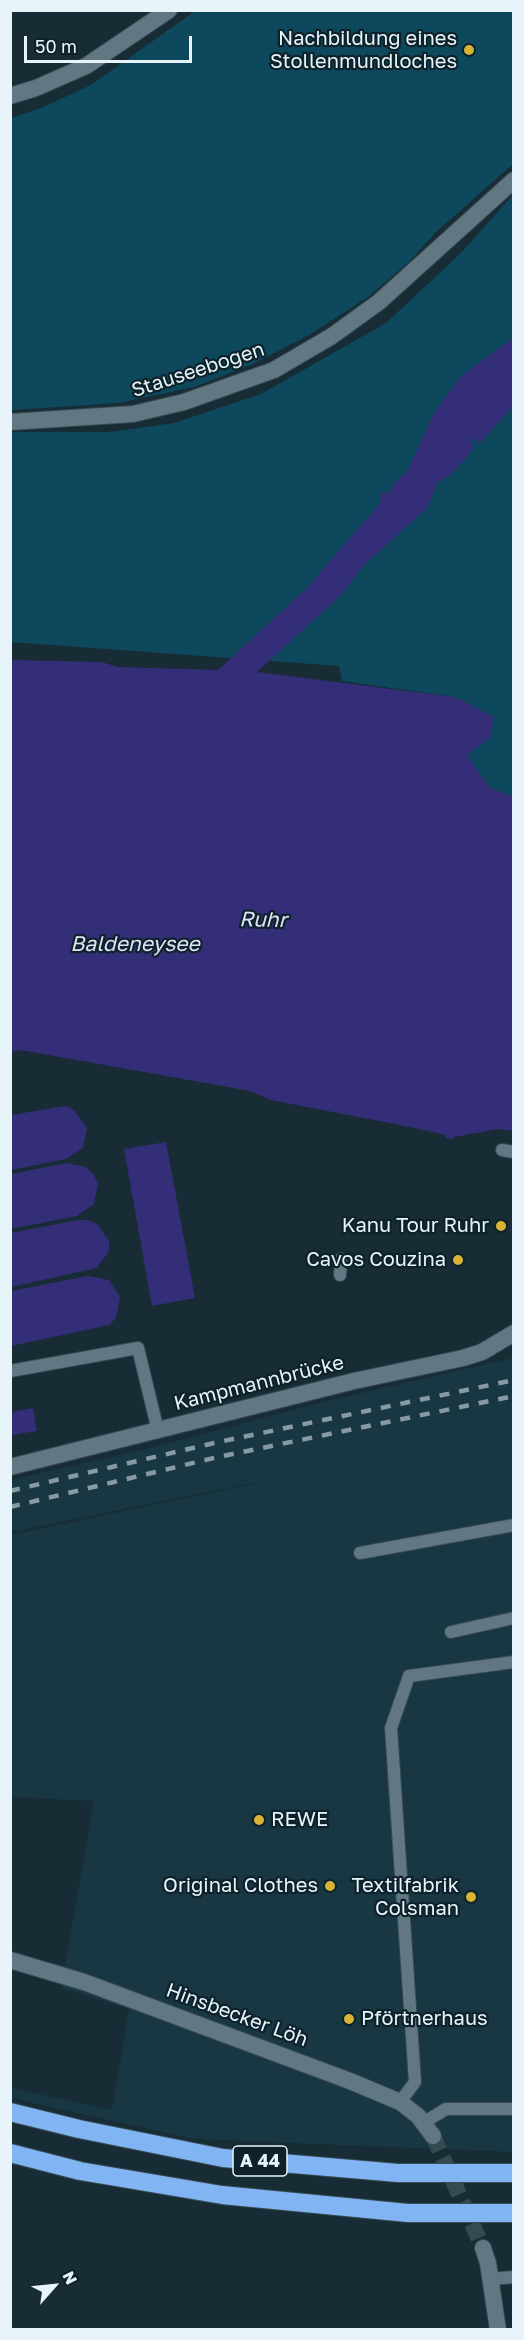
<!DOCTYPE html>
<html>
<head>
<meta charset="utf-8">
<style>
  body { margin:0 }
  #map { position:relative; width:524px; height:2340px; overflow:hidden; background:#172c35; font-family:"Golos Text",sans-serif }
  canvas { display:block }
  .frame { position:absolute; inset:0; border:12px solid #e7f5fb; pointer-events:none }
  .north { position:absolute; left:24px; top:2256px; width:60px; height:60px; -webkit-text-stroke:4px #0d222b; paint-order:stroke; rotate:63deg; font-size:16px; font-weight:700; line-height:24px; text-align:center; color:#e7f5fb }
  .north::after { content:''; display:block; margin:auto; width:21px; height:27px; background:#e7f5fb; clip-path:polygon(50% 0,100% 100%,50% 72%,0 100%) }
  .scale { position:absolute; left:24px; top:36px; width:168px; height:27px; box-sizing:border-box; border:3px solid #e7f5fb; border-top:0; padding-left:8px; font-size:18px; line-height:21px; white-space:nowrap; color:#e7f5fb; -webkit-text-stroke:4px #0d222b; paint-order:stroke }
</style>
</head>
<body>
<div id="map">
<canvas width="524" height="2340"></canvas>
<div class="frame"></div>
<div class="north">N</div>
<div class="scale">50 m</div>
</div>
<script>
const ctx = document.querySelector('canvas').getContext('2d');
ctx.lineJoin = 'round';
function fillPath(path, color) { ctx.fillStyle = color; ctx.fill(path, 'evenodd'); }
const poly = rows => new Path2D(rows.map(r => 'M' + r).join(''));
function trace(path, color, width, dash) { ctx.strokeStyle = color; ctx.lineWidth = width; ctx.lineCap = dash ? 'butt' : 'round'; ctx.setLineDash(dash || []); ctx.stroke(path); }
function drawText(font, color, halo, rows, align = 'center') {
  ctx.font = font + ' "Golos Text",sans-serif'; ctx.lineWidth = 4.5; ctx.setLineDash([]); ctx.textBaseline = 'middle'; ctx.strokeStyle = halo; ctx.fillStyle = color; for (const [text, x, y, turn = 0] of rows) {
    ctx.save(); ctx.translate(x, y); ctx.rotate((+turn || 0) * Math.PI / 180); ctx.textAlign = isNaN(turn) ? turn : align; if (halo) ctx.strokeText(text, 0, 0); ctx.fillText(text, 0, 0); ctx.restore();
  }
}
const built = poly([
  [513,1358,513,2152,194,2139,11,2098,11,2088,112,2110,129,2009,61,1988,94,1801,11,1797,11,1535,322,1469,11,1532,11,1480,162,1445,323,1402]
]);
const green = poly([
  [195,11,513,11,513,164,435,233,409,262,368,297,309,335,253,364,194,387,119,403,11,410,11,118,41,108,91,85],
  [513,195,513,797,490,788,466,755,490,738,455,697,342,681,339,666,11,642,11,432,110,432,174,423,261,394,386,323,461,253]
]);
const water = poly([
  [513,338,513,406,478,445,477,438,472,441,473,449,453,473,437,483,428,507,363,566,340,596,257,672,455,697,494,717,490,738,467,755,490,788,513,797,513,1131,498,1129,454,1137,453,1139,445,1138,446,1135,400,1125,271,1100,250,1091,21,1050,11,1052,11,660,102,662,117,667,218,670,306,589,382,501,380,497,382,492,389,493,396,481,407,472,434,413,461,376],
  [66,1106,75,1111,87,1128,83,1148,66,1159,11,1170,11,1115],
  [166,1142,195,1298,152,1306,124,1149],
  [66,1163,86,1167,94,1175,98,1184,94,1204,77,1216,11,1229,11,1174],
  [77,1220,88,1220,97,1224,109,1241,109,1251,97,1268,11,1287,11,1233],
  [88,1276,109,1280,120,1297,116,1318,109,1325,11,1346,11,1291],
  [33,1408,37,1431,11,1435,11,1412]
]);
const minorTunnel = poly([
  [433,2136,483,2248]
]);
const service = poly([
  [502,1150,514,1152],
  [340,1275,341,1259],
  [10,1371,138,1348,158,1431],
  [360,1553,514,1525],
  [451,1632,514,1618],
  [400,2102,415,2082,391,1728,409,1676,514,1662],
  [423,2123,446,2109,514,2109],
  [491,2279,514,2277]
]);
const minor = poly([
  [10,96,36,88,86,66,169,10],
  [10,1960,84,1982,350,2081,400,2102,418,2116,433,2136],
  [483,2248,488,2263,498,2330]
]);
const tertiary = poly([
  [10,422,133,414,184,402,274,370,332,336,379,302,514,180],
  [10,1467,354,1381,463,1358,482,1352,514,1333]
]);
const motorway = poly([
  [10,2112,79,2129,223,2158,398,2173,514,2173],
  [10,2153,80,2171,222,2195,408,2213,514,2213]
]);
const rail = poly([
  [10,1491,214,1443,514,1380],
  [10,1507,218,1457,514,1396]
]);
const markers = [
  [469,50,6,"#d9b334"],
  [501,1226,6,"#d9b334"],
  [458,1260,6,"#d9b334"],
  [259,1820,6,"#d9b334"],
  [330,1886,6,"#d9b334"],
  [471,1897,6,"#d9b334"],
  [349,2019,6,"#d9b334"]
];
const shields = [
  [260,2161,54]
];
const shieldNames = [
  ["A 44",260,2161]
];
const poiNames = [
  ["Nachbildung eines",457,39],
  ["Stollenmundloches",457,62],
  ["Kanu Tour Ruhr",489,1226],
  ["Cavos Couzina",446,1260],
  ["REWE",271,1820,"left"],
  ["Original Clothes",318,1886],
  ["Textilfabrik",459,1886],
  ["Colsman",459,1909],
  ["Pförtnerhaus",361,2019,"left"]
];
const streetNames = [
  ["Stauseebogen",198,370,-18],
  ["Kampmannbrücke",259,1383,-14],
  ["Hinsbecker Löh",237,2015,20]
];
const waterNames = [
  ["Ruhr",263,920,1],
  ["Baldeneysee",135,944]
];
fillPath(built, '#183743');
fillPath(green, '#0e485c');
fillPath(water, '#332e77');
trace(minorTunnel, '#364a53', 16, [16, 8]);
trace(service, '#384a52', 14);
trace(minor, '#384a52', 18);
trace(tertiary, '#384a52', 18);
trace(motorway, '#384a52', 20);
trace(service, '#617883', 12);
trace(minor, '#617883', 16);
trace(tertiary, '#617883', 16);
trace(motorway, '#81b4f3', 18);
trace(rail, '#889aa1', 4.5, [10, 10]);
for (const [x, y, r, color] of markers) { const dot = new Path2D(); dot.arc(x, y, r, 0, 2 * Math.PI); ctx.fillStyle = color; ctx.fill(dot); trace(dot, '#0d222b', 2); }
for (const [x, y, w] of shields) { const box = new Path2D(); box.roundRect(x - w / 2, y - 15, w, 30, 4.5); ctx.fillStyle = '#0d222b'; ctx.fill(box); trace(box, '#e7f5fb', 1.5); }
drawText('bold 18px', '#e7f5fb', null, shieldNames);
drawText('20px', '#e7f5fb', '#0d222b', poiNames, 'right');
drawText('20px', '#e7f5fb', '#0d222b', streetNames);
drawText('italic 21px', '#dfe1f7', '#0d222b', waterNames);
</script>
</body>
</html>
